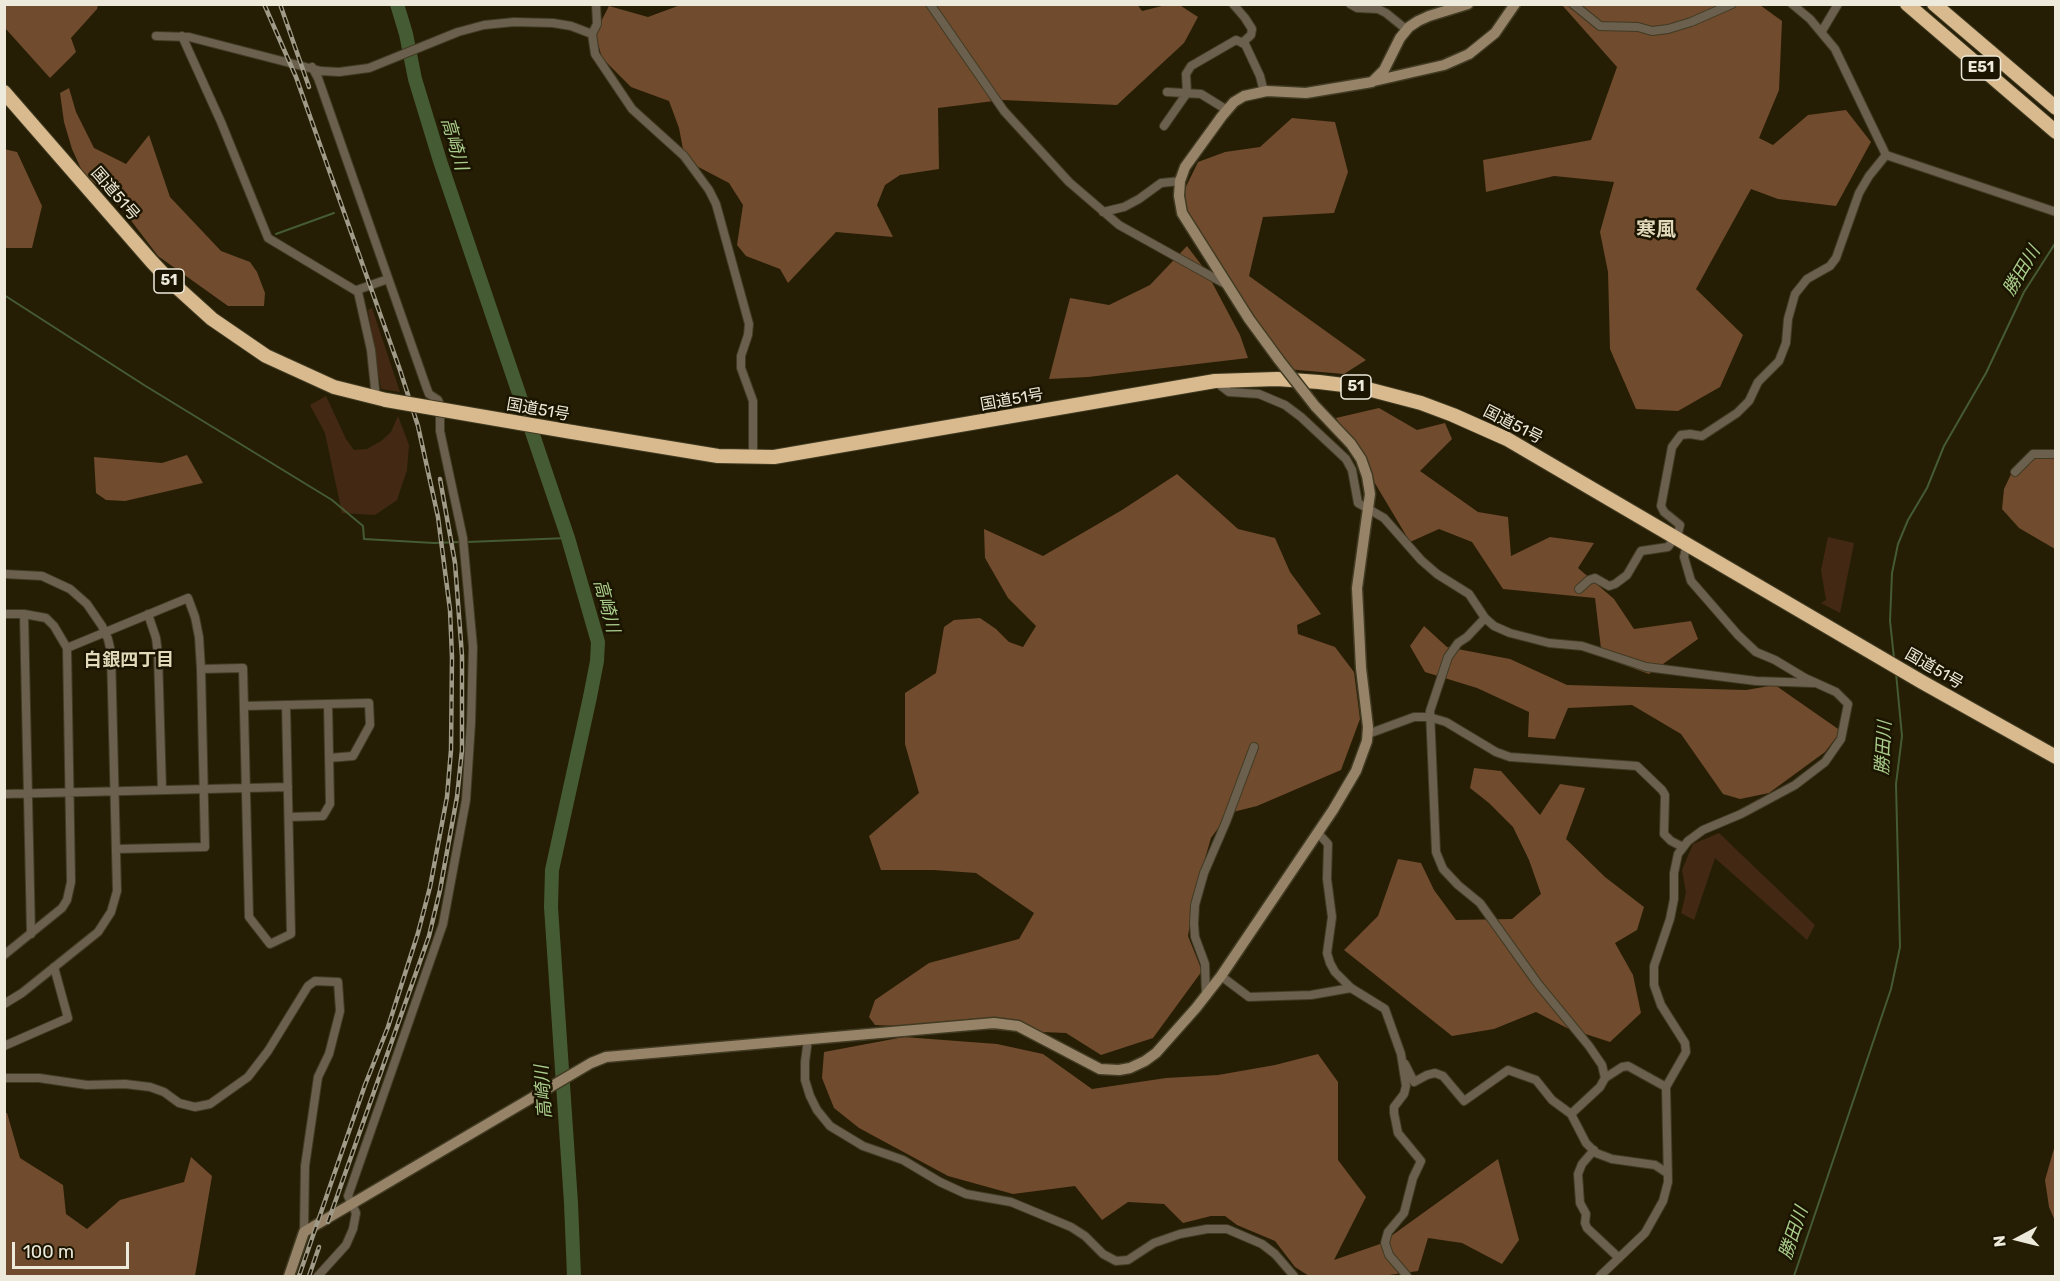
<!DOCTYPE html>
<html>
<head>
<meta charset="utf-8">
<style>
  body { margin:0 }
  #map { position:relative; width:2060px; height:1281px; overflow:hidden; background:#251e05; font-family:Rubik,sans-serif }
  canvas { display:block }
  .frame { position:absolute; inset:0; border:6px solid #eeeadb; pointer-events:none }
  .north { position:absolute; left:1988px; top:1209px; width:60px; height:60px; -webkit-text-stroke:4px #1b1500; paint-order:stroke; rotate:263deg; font-size:16px; font-weight:700; line-height:24px; text-align:center; color:#eeeadb }
  .north::after { content:''; display:block; margin:auto; width:21px; height:27px; background:#eeeadb; clip-path:polygon(50% 0,100% 100%,50% 72%,0 100%) }
  .scale { position:absolute; left:12px; top:1242px; width:117px; height:27px; box-sizing:border-box; border:3px solid #eeeadb; border-top:0; padding-left:8px; font-size:18px; line-height:21px; white-space:nowrap; color:#eeeadb; -webkit-text-stroke:4px #1b1500; paint-order:stroke }
</style>
</head>
<body>
<div id="map">
<canvas width="2060" height="1281"></canvas>
<div class="frame"></div>
<div class="north">N</div>
<div class="scale">100 m</div>
</div>
<script>
const ctx = document.querySelector('canvas').getContext('2d');
ctx.lineJoin = 'round';
function fillPath(path, color) { ctx.fillStyle = color; ctx.fill(path, 'evenodd'); }
const poly = rows => new Path2D(rows.map(r => 'M' + r).join(''));
function trace(path, color, width, dash) { ctx.strokeStyle = color; ctx.lineWidth = width; ctx.lineCap = dash ? 'butt' : 'round'; ctx.setLineDash(dash || []); ctx.stroke(path); }
function drawText(font, color, halo, rows, align = 'center') {
  ctx.font = font + ' Rubik,"Noto Sans JP",sans-serif'; ctx.lineWidth = 5; ctx.setLineDash([]); ctx.textBaseline = 'middle'; ctx.strokeStyle = halo; ctx.fillStyle = color; for (const [text, x, y, turn = 0] of rows) {
    ctx.save(); ctx.translate(x, y); ctx.rotate((+turn || 0) * Math.PI / 180); ctx.textAlign = isNaN(turn) ? turn : align; if (halo) ctx.strokeText(text, 0, 0); ctx.fillText(text, 0, 0); ctx.restore();
  }
}
const green = poly([
  [372,308,400,392,381,389,368,310],
  [326,396,346,439,354,450,367,449,381,441,391,432,398,416,409,445,407,470,397,500,375,515,342,513,325,433,310,405],
  [1828,537,1854,543,1840,613,1821,603,1826,600,1821,570],
  [1719,833,1815,925,1807,940,1715,858,1694,920,1681,913,1686,893,1682,870,1693,844]
]);
const forest = poly([
  [5,4,98,4,98,5,97,9,71,38,76,52,50,78,5,28],
  [683,4,1137,4,1142,11,1166,5,1178,4,1198,17,1184,43,1117,105,1002,100,938,108,939,169,900,175,885,185,877,205,893,237,836,232,788,283,780,269,746,256,737,245,743,205,729,183,685,160,679,128,669,101,631,87,602,58,595,33,609,6,648,17],
  [1685,4,1688,6,1760,5,1782,21,1779,90,1759,138,1773,145,1808,115,1846,110,1871,142,1836,206,1778,199,1751,189,1696,289,1743,335,1720,387,1678,411,1636,409,1610,349,1608,272,1600,232,1614,182,1554,176,1486,192,1483,160,1591,140,1617,67,1562,5],
  [69,88,76,112,94,148,126,164,149,135,170,197,221,251,250,262,257,272,265,293,264,306,228,306,158,256,123,210,82,171,72,149,64,122,60,93],
  [1292,118,1335,122,1348,172,1334,213,1263,217,1249,276,1366,360,1344,374,1286,369,1178,203,1198,162,1225,152,1260,147],
  [4,149,17,152,42,206,32,248,5,248],
  [1187,246,1206,271,1240,335,1248,358,1088,377,1049,379,1070,298,1109,305,1150,285],
  [1379,408,1417,430,1445,423,1452,439,1420,471,1478,512,1508,517,1511,556,1550,537,1594,543,1578,568,1614,599,1634,629,1691,621,1698,639,1649,674,1602,657,1595,598,1503,589,1472,542,1439,529,1410,542,1336,418],
  [2055,450,2055,549,2019,528,2002,509,2004,489,2012,472,2033,457],
  [187,455,203,483,125,501,106,500,96,493,94,457,162,463],
  [1177,474,1238,529,1275,538,1290,572,1321,614,1297,625,1298,634,1335,647,1354,672,1360,719,1341,770,1257,806,1229,813,1211,838,1195,893,1188,936,1202,971,1153,1038,1101,1055,1066,1033,875,1025,869,1017,875,1000,929,963,1019,939,1034,913,976,873,934,870,881,870,869,836,919,793,905,744,905,693,936,673,944,627,954,620,980,618,996,629,1009,642,1023,647,1036,626,1008,598,985,558,984,529,1043,556,1122,510],
  [1424,626,1447,647,1510,659,1567,685,1746,690,1775,685,1841,731,1825,752,1769,793,1740,799,1723,794,1681,734,1632,705,1568,708,1555,739,1528,737,1529,712,1477,688,1425,672,1410,646],
  [1474,768,1501,771,1540,815,1560,784,1585,788,1566,839,1605,877,1644,907,1637,930,1615,943,1633,975,1641,1013,1610,1042,1567,1028,1536,1012,1494,1029,1452,1036,1344,950,1378,916,1398,859,1421,863,1434,890,1456,920,1512,919,1541,894,1529,860,1513,827,1489,803,1470,788],
  [904,1037,997,1044,1043,1054,1092,1089,1166,1078,1218,1075,1275,1065,1318,1054,1338,1082,1338,1160,1366,1197,1334,1260,1380,1244,1498,1159,1519,1240,1502,1264,1462,1243,1428,1238,1418,1271,1382,1276,1309,1276,1295,1267,1275,1241,1237,1225,1225,1216,1211,1216,1183,1223,1164,1204,1128,1202,1102,1220,1075,1186,1013,1194,948,1176,859,1128,834,1108,822,1078,824,1052],
  [4,1113,7,1113,20,1158,63,1185,66,1214,87,1229,120,1200,184,1182,191,1157,212,1176,195,1276,5,1276],
  [2055,1145,2055,1221,2049,1207,2045,1180]
]);
const stream = poly([
  [276,234,334,213],
  [4,295,144,385,332,500,363,526,364,539,434,543,461,542],
  [467,542,568,538],
  [1894,658,1890,621,1892,573,1898,544,1908,520,1927,488,1944,446,1986,373,2024,292,2056,242],
  [1794,1276,1891,989,1900,947,1896,784,1902,736,1896,673]
]);
const river = poly([
  [397,4,406,34,415,79,440,161,568,538,598,642,597,661,590,697,552,870,551,907,571,1203,574,1276]
]);
const street = poly([
  [596,4,597,24,592,34,595,54,632,109,684,156,709,190,716,204,749,324,748,335,741,356,741,368,753,401,753,457],
  [930,4,1004,111,1069,182,1119,225,1225,284],
  [1233,4,1245,18,1252,29,1251,35,1242,43],
  [1350,4,1357,8,1378,9,1386,13,1407,30],
  [1573,4,1600,26,1638,27,1652,31,1668,29,1691,22,1732,4],
  [1792,4,1810,19,1835,49,1886,155,2056,212],
  [1822,31,1838,4],
  [156,36,189,37,321,71,339,72,369,68,458,32,484,25,514,22,553,23,571,26,592,34],
  [182,36,221,122,268,238,358,292,371,350,376,398],
  [312,67,318,78,427,389,429,394,438,400,440,405,440,431,463,538,473,647,471,723,466,800,443,924,348,1196,356,1213,353,1229,346,1245,318,1276],
  [1167,92,1201,94,1227,110],
  [1164,126,1187,93,1186,74,1191,66,1236,40,1245,44,1260,76,1264,92],
  [1103,212,1124,207,1139,199,1161,183,1180,181],
  [357,290,388,279],
  [1216,382,1229,392,1259,394,1285,405,1301,417,1346,459,1352,470,1358,503,1384,518,1421,560,1437,574,1469,594,1485,618,1494,626,1510,633,1549,643,1582,646,1646,667,1756,681,1813,683],
  [2015,472,2033,454,2056,454],
  [1677,537,1680,525,1664,512,1661,506,1672,447,1681,435,1690,434,1702,436,1737,413,1749,401,1758,382,1779,361,1786,343,1788,319,1795,294,1807,279,1830,266,1836,258,1859,193,1869,176,1886,155],
  [4,574,42,576,70,589,87,604,102,626,108,639,111,652,117,891,111,912,98,932,22,993,4,1004],
  [1579,589,1589,580,1595,578,1609,586,1615,584,1627,575,1641,551,1668,547,1676,536],
  [4,614,24,614,46,618,54,626,67,648,71,882,67,900,62,908,4,955],
  [24,614,31,934],
  [148,614,156,638,158,654,162,790],
  [1485,618,1467,637,1458,643,1448,657,1430,711,1436,852,1443,869,1458,885,1480,903,1538,984,1589,1046,1602,1065,1605,1078],
  [67,648,188,598,195,617,199,637,201,669,205,847,116,849],
  [201,669,243,668,249,917,270,944,291,934,286,705],
  [244,706,369,703,370,725,353,756,329,758],
  [1368,734,1414,717,1429,717,1446,722,1496,752,1510,757,1637,766,1662,790,1665,795,1664,834,1671,841,1683,847],
  [4,794,288,787],
  [289,817,323,816,330,804,328,704],
  [1318,833,1328,844,1327,879,1332,917,1327,953,1330,963,1335,972,1351,988,1385,1009,1401,1054,1406,1086,1404,1094,1394,1107,1394,1113,1398,1133,1421,1161,1413,1178,1404,1213,1388,1232,1385,1243,1389,1255,1407,1276],
  [1221,976,1249,997,1311,995,1351,988],
  [1206,996,1205,964,1195,937,1194,924,1195,905,1204,873,1226,822,1254,747],
  [808,1039,805,1062,805,1080,810,1096,817,1110,830,1126,863,1146,903,1160,940,1182,966,1194,1011,1202,1071,1227,1085,1236,1103,1254,1116,1261,1128,1260,1154,1243,1180,1234,1207,1229,1227,1229,1262,1244,1275,1254,1294,1276],
  [4,1046,68,1018,54,967],
  [1405,1064,1414,1082,1427,1075,1435,1073,1443,1076,1464,1101,1508,1070,1536,1080,1552,1100,1571,1114,1586,1143,1596,1153,1612,1159,1655,1165,1667,1173],
  [4,1078,39,1078,87,1085,125,1084,150,1087,164,1092,179,1103,195,1107,210,1104,248,1077,268,1051,308,986,315,981,338,982,340,1011,329,1054,318,1077,305,1166,304,1232],
  [1571,1114,1600,1087,1605,1078,1622,1067,1628,1066,1666,1087],
  [1594,1150,1582,1164,1578,1174,1580,1203,1586,1214,1585,1223,1587,1228,1619,1258],
  [1600,1276,1645,1233,1663,1201,1668,1182,1666,1087,1686,1052,1685,1043,1661,1005,1654,985,1654,966,1670,919,1674,899,1674,873,1678,854,1688,841,1703,830,1741,814,1795,785,1825,762,1841,739,1848,704,1836,692,1805,678,1775,660,1756,652,1738,635,1691,581,1684,557,1687,543]
]);
const secondary = poly([
  [1374,81,1444,65,1469,54,1495,33,1515,4],
  [1279,360,1249,319,1182,213,1179,196,1180,181,1185,167,1222,116,1234,102,1244,96,1267,91,1306,93,1372,82,1384,70,1400,38,1409,27,1418,21,1429,16,1468,4],
  [289,1276,304,1232,591,1063,606,1057,994,1023,1018,1026,1100,1069,1119,1070,1130,1068,1145,1061,1156,1053,1196,1008,1221,976,1333,810,1356,771,1367,741,1368,727,1361,668,1357,588,1370,494,1367,476,1361,459,1351,444,1315,406]
]);
const highway = poly([
  [1907,4,2056,132],
  [1934,4,2056,108],
  [4,92,152,262,170,281,212,319,266,356,334,387,386,400],
  [572,432,718,456,774,457,1215,381,1277,379,1319,382,1360,387,1421,403,1453,415,1507,439,1922,682,2056,757]
]);
const rail = poly([
  [264,4,296,77,400,370,418,426,438,517,450,610,452,657,451,750,447,797,430,887,418,933,388,1027,365,1085,299,1276],
  [280,4,309,87],
  [328,1222,429,936,440,890,457,797,462,750,462,656,455,563,440,479],
  [309,1276,319,1247]
]);
const secondaryBridge = poly([
  [1279,360,1315,406]
]);
const highwayBridge = poly([
  [386,400,572,432]
]);
const shields = [
  [1981,68,39],
  [169,281,30],
  [1356,387,30]
];
const shieldNames = [
  ["E51",1981,68],
  ["51",169,281],
  ["51",1356,387]
];
const streetNames = [
  ["国道51号",115,194,49],
  ["国道51号",1012,400,-10],
  ["国道51号",538,410,10],
  ["国道51号",1513,425,27],
  ["国道51号",1934,669,30]
];
const waterNames = [
  ["高崎川",454,144,74],
  ["勝田川",2022,271,-59],
  ["高崎川",606,606,75],
  ["勝田川",1884,748,-87],
  ["高崎川",544,1092,-94],
  ["勝田川",1794,1233,-71]
];
const neighbourhoodNames = [
  ["白銀四丁目",129,661]
];
const quarterNames = [
  ["寒風",1656,230]
];
fillPath(green, '#432914');
fillPath(forest, '#704b2d');
trace(stream, '#455b33', 2);
trace(river, '#455b33', 14);
trace(street, '#413b23', 10);
trace(secondary, '#413b23', 13);
trace(highway, '#413b23', 16);
trace(street, '#6b5f4e', 8);
trace(secondary, '#978468', 10);
trace(highway, '#d8ba8e', 14);
trace(rail, '#a09b88', 4.5);
trace(rail, '#1b1500', 2, [7]);
trace(secondaryBridge, '#413b23', 13, []);
trace(highwayBridge, '#413b23', 16, []);
trace(secondaryBridge, '#978468', 10);
trace(highwayBridge, '#d8ba8e', 14);
for (const [x, y, w] of shields) { const box = new Path2D(); box.roundRect(x - w / 2, y - 12, w, 24, 4.5); ctx.fillStyle = '#1b1500'; ctx.fill(box); trace(box, '#eeeadb', 1.5); }
drawText('bold 15px', '#eeeadb', null, shieldNames);
drawText('16px', '#eeeadb', '#1b1500', streetNames);
drawText('italic 18px', '#aace8c', '#1b1500', waterNames);
drawText('bold 18px', '#e1d9ba', '#1b1500', neighbourhoodNames);
drawText('bold 20px', '#e1d9ba', '#1b1500', quarterNames);
</script>
</body>
</html>
